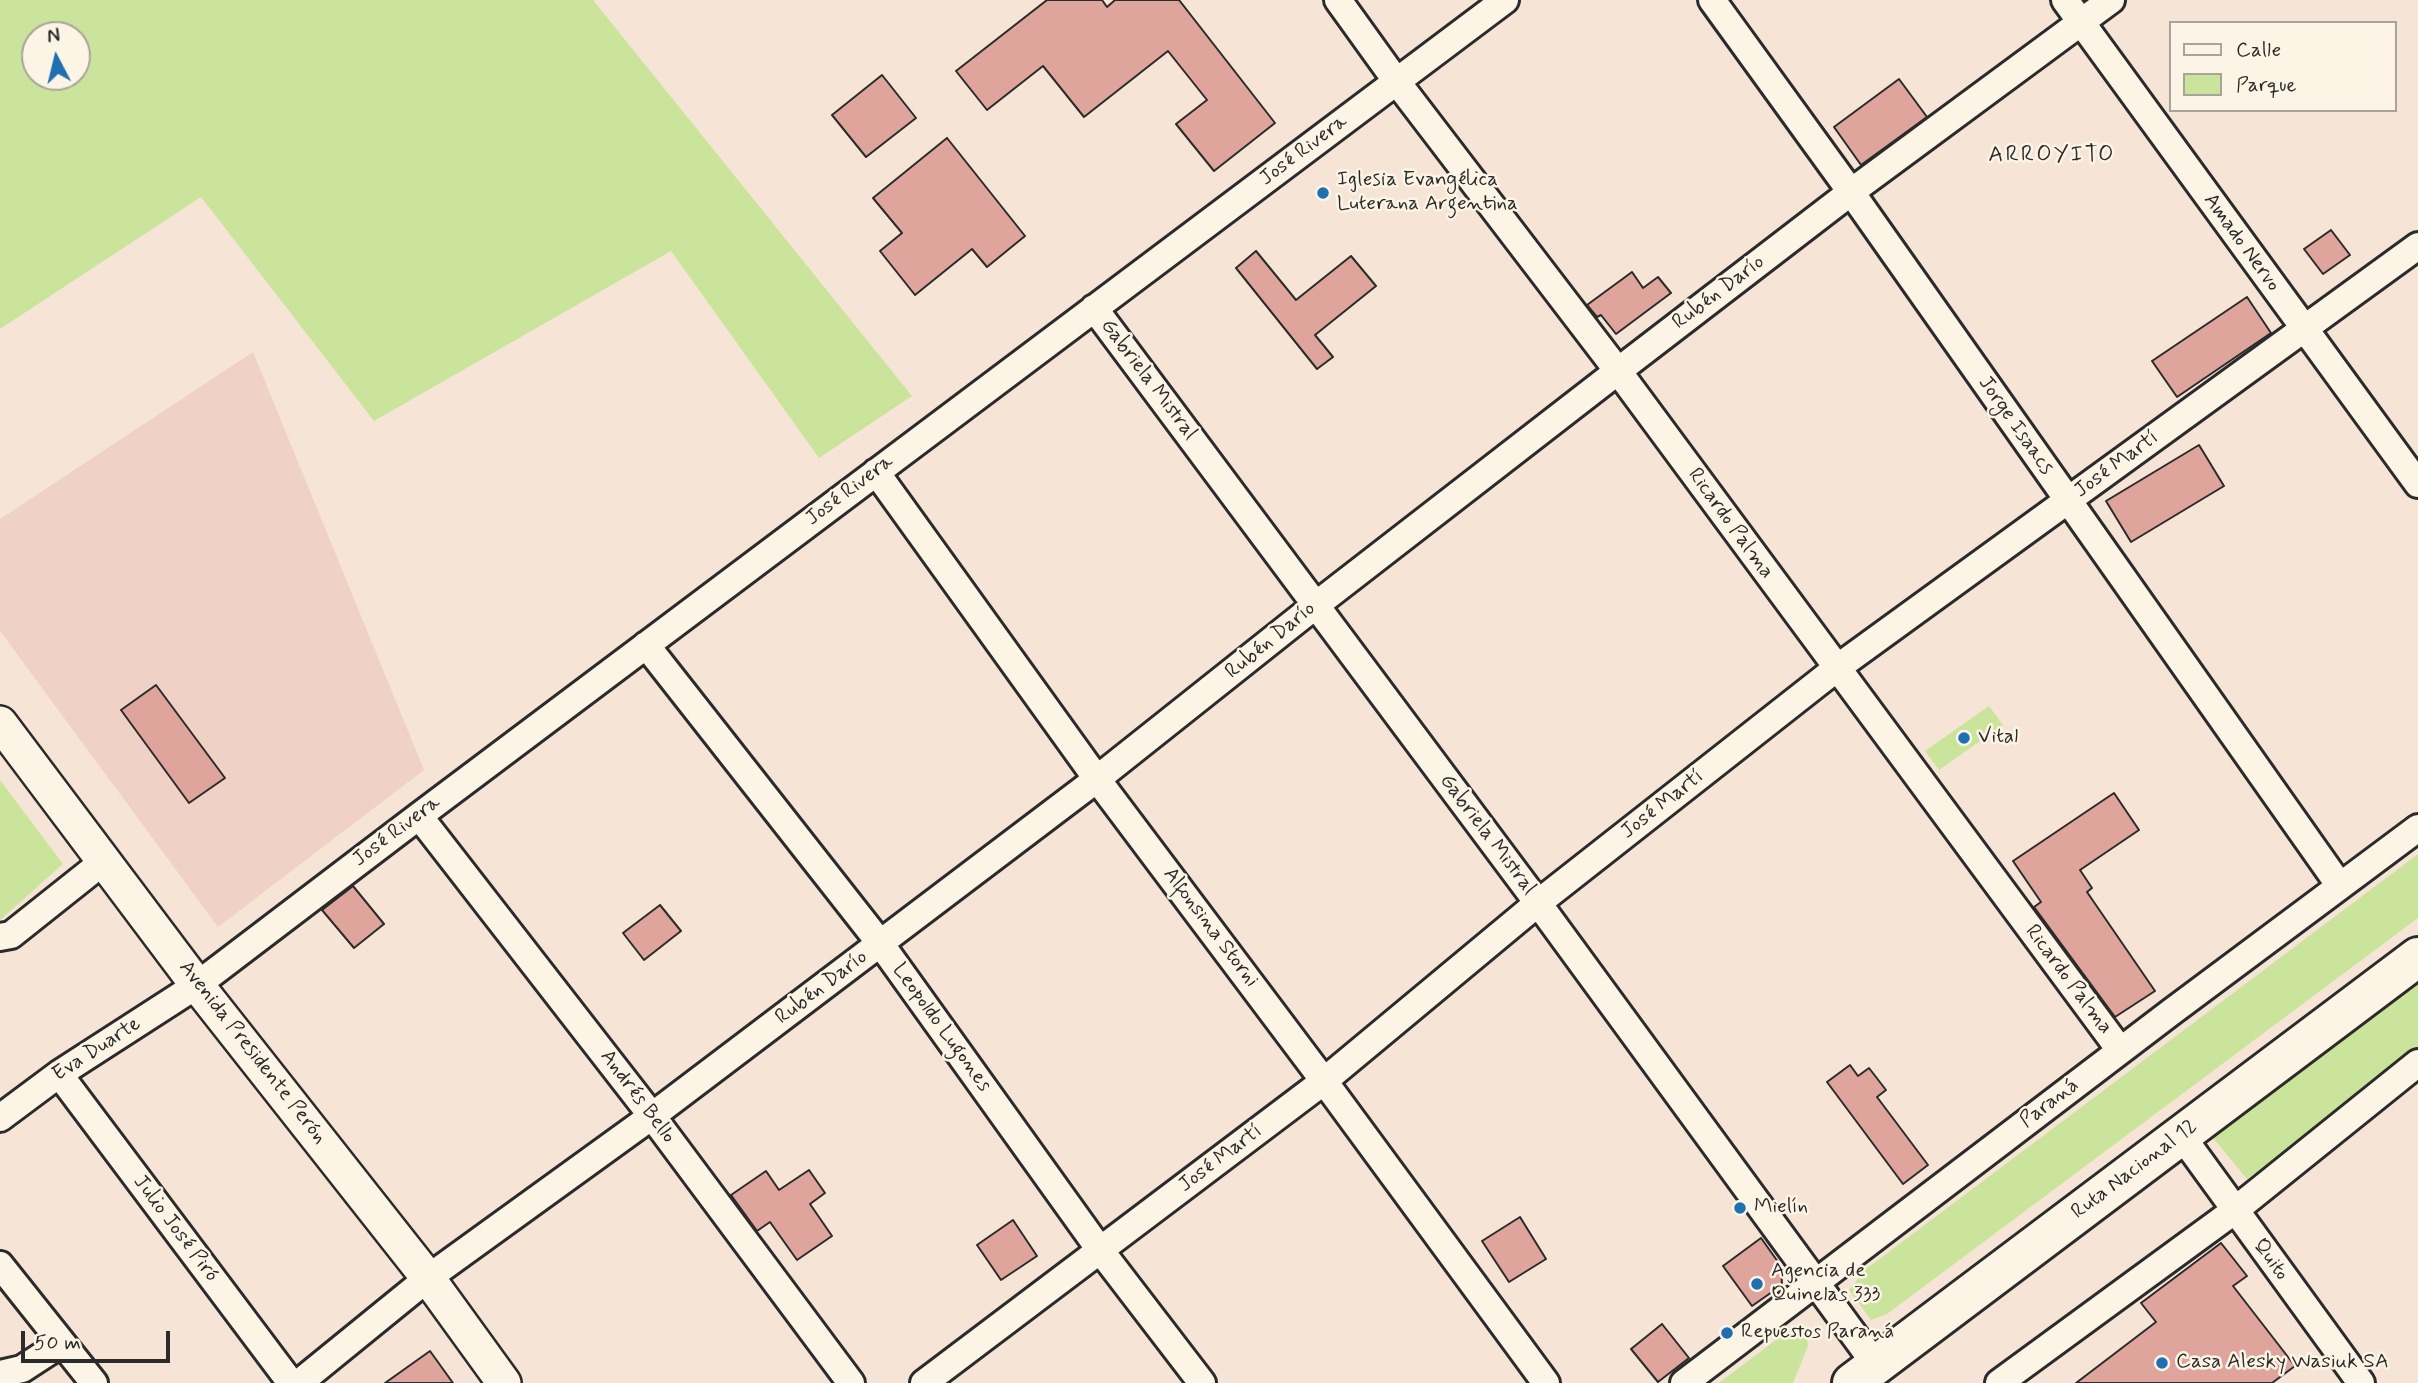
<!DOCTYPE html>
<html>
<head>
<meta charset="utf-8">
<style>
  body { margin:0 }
  #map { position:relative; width:2418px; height:1383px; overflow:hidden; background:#f6e5d6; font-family:Mynerve,sans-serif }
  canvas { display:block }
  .legend { position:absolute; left:2169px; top:21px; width:228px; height:91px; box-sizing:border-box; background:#fcf5e5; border:2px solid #a8a49b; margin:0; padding:9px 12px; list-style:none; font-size:21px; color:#2b2b2b }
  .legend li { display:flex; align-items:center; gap:14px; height:35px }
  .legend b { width:35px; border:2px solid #a8a49b }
  .north { position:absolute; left:21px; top:21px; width:70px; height:70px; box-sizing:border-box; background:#fcf5e5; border:2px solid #a8a49b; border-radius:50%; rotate:353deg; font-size:19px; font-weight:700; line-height:28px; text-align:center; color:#2b2b2b }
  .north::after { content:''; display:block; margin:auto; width:24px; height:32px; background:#1f6fb2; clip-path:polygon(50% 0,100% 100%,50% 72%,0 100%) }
  .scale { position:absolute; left:21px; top:1331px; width:149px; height:32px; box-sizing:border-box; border:4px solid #2b2b2b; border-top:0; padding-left:9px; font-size:21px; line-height:24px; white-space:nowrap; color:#2b2b2b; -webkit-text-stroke:5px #fcf5e5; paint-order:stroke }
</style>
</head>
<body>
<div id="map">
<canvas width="2418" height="1383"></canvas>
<ul class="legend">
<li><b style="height:9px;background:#fcf5e5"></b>Calle</li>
<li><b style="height:19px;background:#cae59b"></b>Parque</li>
</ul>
<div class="north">N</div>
<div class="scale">50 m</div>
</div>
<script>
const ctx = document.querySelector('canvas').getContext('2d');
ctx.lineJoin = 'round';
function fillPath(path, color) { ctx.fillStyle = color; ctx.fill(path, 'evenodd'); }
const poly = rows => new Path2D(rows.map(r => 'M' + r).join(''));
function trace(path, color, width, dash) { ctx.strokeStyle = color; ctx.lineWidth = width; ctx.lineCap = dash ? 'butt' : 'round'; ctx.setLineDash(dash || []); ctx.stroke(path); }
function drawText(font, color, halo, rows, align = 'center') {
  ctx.font = font + ' Mynerve,sans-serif'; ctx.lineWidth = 5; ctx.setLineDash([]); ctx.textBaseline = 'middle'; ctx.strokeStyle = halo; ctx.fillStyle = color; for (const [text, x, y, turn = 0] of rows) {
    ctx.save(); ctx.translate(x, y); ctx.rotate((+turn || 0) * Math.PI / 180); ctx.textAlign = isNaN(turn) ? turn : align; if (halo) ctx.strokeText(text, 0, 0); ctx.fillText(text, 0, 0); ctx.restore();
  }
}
const built = poly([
  [253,352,424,770,218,927,0,631,0,519]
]);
const green = poly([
  [0,0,593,0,912,396,819,458,671,251,374,421,201,197,0,329],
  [77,35,77,77,35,77,35,35],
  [1989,706,2003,725,1939,770,1925,751],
  [0,780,63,864,0,920],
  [2418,854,2418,918,1887,1314,1871,1320,1849,1290,1866,1269],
  [2418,981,2418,1054,2247,1179,2213,1138],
  [1794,1326,1806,1330,1808,1346,1793,1383,1719,1383]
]);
const building = poly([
  [1047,0,1102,0,1107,7,1115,0,1179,0,1275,123,1214,171,1176,124,1207,100,1168,51,1084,117,1043,66,987,110,956,71,1047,0],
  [882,75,916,118,866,157,832,115,882,75],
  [1899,79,1927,117,1861,165,1834,127,1899,79],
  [947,138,1025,236,987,267,972,249,915,295,880,251,902,233,873,198,947,138],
  [2331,230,2350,255,2323,274,2304,249,2331,230],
  [1256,251,1296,300,1351,256,1376,286,1315,335,1333,357,1317,369,1236,268,1256,251],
  [1632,272,1643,288,1658,277,1671,293,1616,334,1601,315,1597,317,1587,305,1632,272],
  [2247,297,2271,333,2177,397,2152,361,2247,297],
  [2199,445,2224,486,2131,542,2106,501,2199,445],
  [156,685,225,778,189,803,121,710,156,685],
  [2114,793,2139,830,2080,870,2092,888,2087,892,2155,991,2115,1017,2034,907,2041,902,2013,861,2114,793],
  [353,886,384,924,354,948,322,910,353,886],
  [660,905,681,931,644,960,623,933,660,905],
  [1850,1065,1858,1076,1869,1068,1886,1090,1877,1097,1928,1165,1903,1184,1827,1082,1850,1065],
  [809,1170,825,1193,810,1204,832,1236,797,1260,770,1222,757,1231,731,1195,766,1171,779,1190,809,1170],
  [1520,1217,1546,1259,1509,1282,1482,1241,1520,1217],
  [1013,1220,1037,1256,1001,1280,977,1245,1013,1220],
  [1761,1238,1781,1266,1782,1285,1752,1306,1723,1266,1761,1238],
  [2221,1243,2247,1276,2233,1286,2295,1366,2272,1383,2076,1383,2156,1322,2141,1303,2221,1243],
  [1662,1324,1689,1358,1658,1382,1631,1349,1662,1324],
  [430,1351,453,1383,385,1383,430,1351]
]);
const minor = poly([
  [1338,0,1397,82,1618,371,2120,1050],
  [1712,0,1851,192,2340,886],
  [2065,0,2418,484],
  [1094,308,1538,903,1876,1365],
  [876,472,1097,779,1324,1081,1546,1383],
  [646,645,880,943,1100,1250,1202,1383],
  [419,816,652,1116,851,1383],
  [0,937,11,935,104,861],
  [59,1074,291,1383],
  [0,1118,59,1074,197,985,419,816,1505,0],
  [2181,1135,2361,1383],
  [0,1265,94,1383],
  [0,1374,22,1369,62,1343],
  [299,1383,428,1278,652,1116,1097,779,1316,605,1618,371,1851,192,2111,0],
  [924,1383,1324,1081,1538,903,1837,668,2418,246],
  [1684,1383,2170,1013,2418,828],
  [1999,1383,2234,1211,2418,1063]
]);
const major = poly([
  [0,723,197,985,428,1278,504,1383]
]);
const highway = poly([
  [1852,1383,2418,957]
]);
const markers = [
  [1323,193,7,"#1f6fb2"],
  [1964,738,7,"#1f6fb2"],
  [1740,1208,7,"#1f6fb2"],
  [1757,1284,7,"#1f6fb2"],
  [1727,1333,7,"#1f6fb2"],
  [2162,1363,7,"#1f6fb2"]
];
const streetNames = [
  ["José Rivera",1304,151,-37],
  ["Amado Nervo",2241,243,54],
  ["Rubén Darío",1719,293,-37],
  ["Gabriela Mistral",1148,380,53],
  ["Jorge Isaacs",2015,426,55],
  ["José Martí",2117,465,-36],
  ["José Rivera",850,491,-37],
  ["Ricardo Palma",1730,524,54],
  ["Rubén Darío",1271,641,-39],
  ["José Martí",1663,805,-38],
  ["José Rivera",397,832,-37],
  ["Gabriela Mistral",1487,835,53],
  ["Alfonsina Storni",1210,928,53],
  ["Ricardo Palma",2068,980,53],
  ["Rubén Darío",822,988,-37],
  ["Leopoldo Lugones",941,1028,54],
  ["Eva Duarte",97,1050,-33],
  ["Avenida Presidente Perón",252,1053,52],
  ["Andrés Bello",637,1097,53],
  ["Paraná",2050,1104,-37],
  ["José Martí",1221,1159,-37],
  ["Ruta Nacional 12",2135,1170,-37],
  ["Julio José Piró",175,1229,53],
  ["Quito",2270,1260,54]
];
const poiNames = [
  ["Iglesia Evangélica",1337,181],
  ["Luterana Argentina",1337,205],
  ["Vital",1978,738],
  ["Mielín",1754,1208],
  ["Agencia de",1771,1272],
  ["Quinelas 333",1771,1296],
  ["Repuestos Paraná",1741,1333],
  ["Casa Alesky Wasiuk SA",2176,1363]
];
const neighbourhoodNames = [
  ["ARROYITO",2052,156]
];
fillPath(built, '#efd2c5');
fillPath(green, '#cae59b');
fillPath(building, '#dfa59c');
trace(building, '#2b2b2b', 2);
trace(minor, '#2b2b2b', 32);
trace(major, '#2b2b2b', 38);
trace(highway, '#2b2b2b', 44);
trace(minor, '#fcf5e5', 26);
trace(major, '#fcf5e5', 33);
trace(highway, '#fcf5e5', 38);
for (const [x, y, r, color] of markers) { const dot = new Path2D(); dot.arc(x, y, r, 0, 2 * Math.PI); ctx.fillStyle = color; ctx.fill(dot); trace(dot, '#fcf5e5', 2.5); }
drawText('21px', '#2b2b2b', '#fcf5e5', streetNames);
drawText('21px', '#2b2b2b', '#fcf5e5', poiNames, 'left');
ctx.letterSpacing = '2px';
drawText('23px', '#2b2b2b', '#fcf5e5', neighbourhoodNames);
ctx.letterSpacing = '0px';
</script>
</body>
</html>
